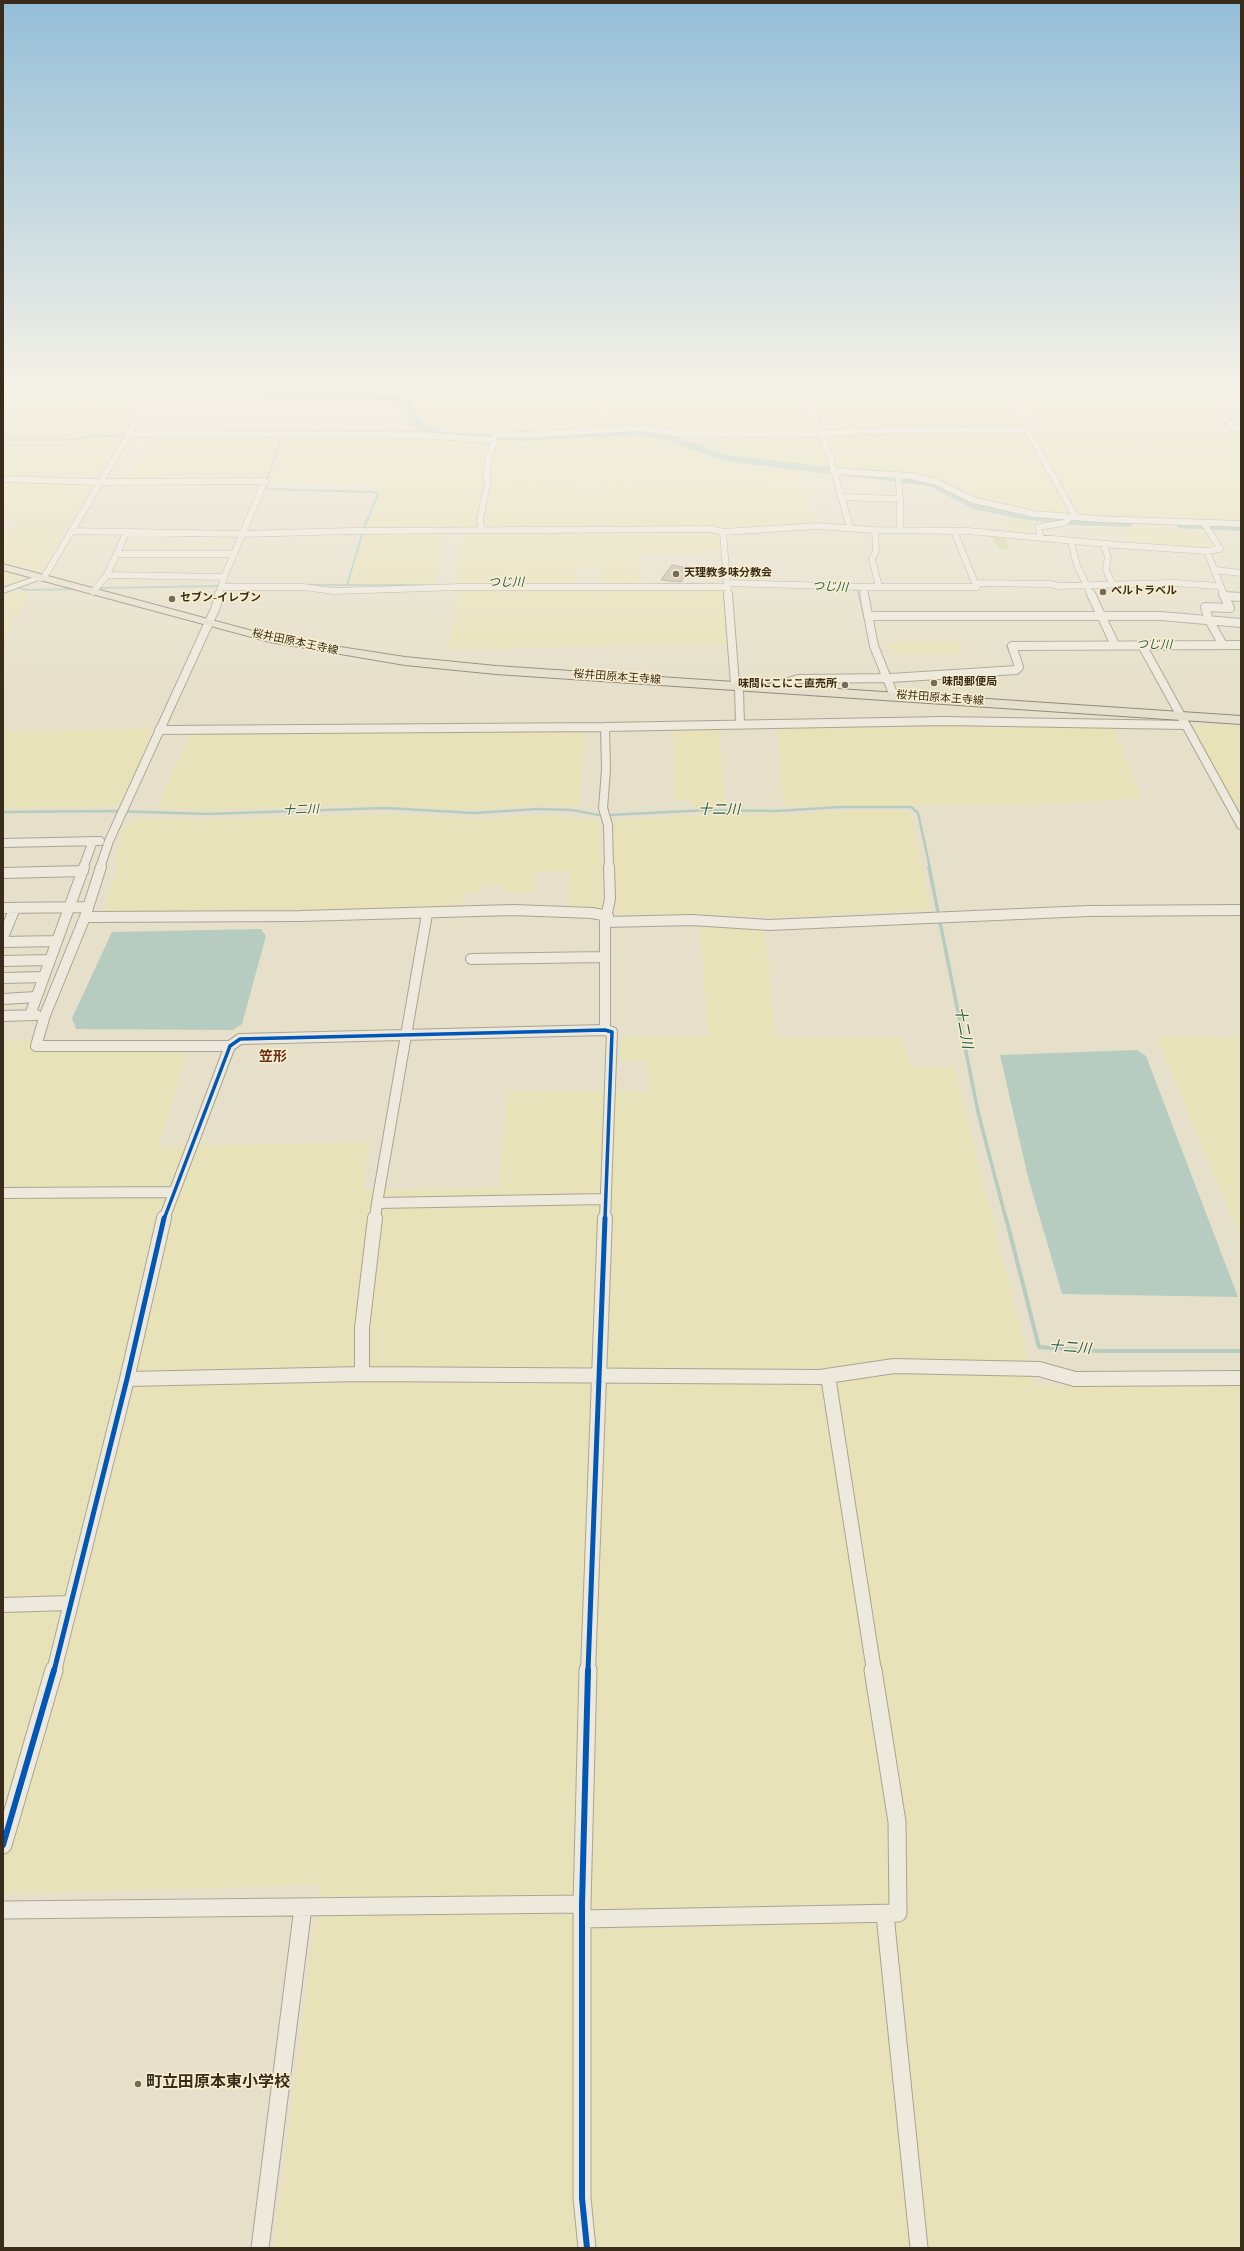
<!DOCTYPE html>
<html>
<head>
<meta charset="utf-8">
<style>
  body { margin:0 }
  #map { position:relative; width:1244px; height:2251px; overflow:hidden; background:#e6e0ca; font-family:Spectral,serif }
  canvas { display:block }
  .frame { position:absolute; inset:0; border:4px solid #3a2c1b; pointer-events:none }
</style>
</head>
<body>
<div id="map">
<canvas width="1244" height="2251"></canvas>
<div class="frame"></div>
</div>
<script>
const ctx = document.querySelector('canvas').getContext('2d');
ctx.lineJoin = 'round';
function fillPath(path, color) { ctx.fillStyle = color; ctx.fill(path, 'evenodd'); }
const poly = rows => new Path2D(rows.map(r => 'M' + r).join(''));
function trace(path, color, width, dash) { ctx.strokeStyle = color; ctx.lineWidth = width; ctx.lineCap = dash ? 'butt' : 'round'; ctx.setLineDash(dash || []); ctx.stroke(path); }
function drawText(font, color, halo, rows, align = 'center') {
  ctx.font = font + ' Spectral,"Noto Sans JP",serif'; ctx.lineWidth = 3; ctx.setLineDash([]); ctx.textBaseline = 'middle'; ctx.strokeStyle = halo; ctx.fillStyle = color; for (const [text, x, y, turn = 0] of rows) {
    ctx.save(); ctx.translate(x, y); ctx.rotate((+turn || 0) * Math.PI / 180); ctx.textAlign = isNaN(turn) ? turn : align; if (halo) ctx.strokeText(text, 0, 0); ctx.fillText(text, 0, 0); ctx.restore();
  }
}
const farmland = poly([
  [12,383,98,383,62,439,3,439,3,392],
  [102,383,157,383,145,395,96,394],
  [231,383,272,383,268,390,238,387],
  [406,383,606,383,603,392,402,394],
  [643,383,797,383,798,390,643,391],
  [808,383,1096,383,1101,391,810,390],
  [1110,392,1201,393,1229,427,1044,429,1022,395,1099,394],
  [797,393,815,430,792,432,676,431,611,427,604,394],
  [807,393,1007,393,1026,429,824,430],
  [412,395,599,395,604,428,524,433,446,430,431,425],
  [1216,395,1241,395,1241,424],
  [95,396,131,396,127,402,142,402,126,433,72,433,80,417],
  [1213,429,1236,431,1241,439,1241,473,1163,472,1135,432],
  [1032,431,1131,431,1161,473,1241,474,1241,522,1082,515],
  [1025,432,1067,514,1032,512,977,500,937,480,837,469,837,459,825,433],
  [642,434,672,441,719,461,802,473,803,486,768,481,599,481,490,477,491,465,497,441,499,440,539,440],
  [819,434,828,460,828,468,726,455,719,452,716,436],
  [152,436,282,437,266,480,126,481],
  [290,436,423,437,490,443,484,469,485,480,478,514,478,528,366,529,380,492,375,491,373,483,274,480],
  [85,438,121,439,95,481,3,478,3,443,61,443],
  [492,480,595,482,598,528,486,527,484,522,486,504],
  [3,481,92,485,41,573,3,561,3,536,7,531,12,531,18,521,3,521],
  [598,482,767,483,779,484,785,488,808,488,816,524,726,530,602,528],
  [1007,518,1032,521,1035,536,1006,534],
  [1125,528,1208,531,1218,547,1214,550,1130,545],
  [714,532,718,534,721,553,641,554,641,583,602,584,602,568,578,568,577,585,454,585,464,534],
  [364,534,446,534,435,585,348,587],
  [3,570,14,574,25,577,23,582,8,587,3,587],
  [723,588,729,646,611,646,448,650,459,590],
  [13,591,31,591,3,639,3,594],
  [957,641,963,654,895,655,889,646,881,645,882,642],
  [939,724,1113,727,1142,798,1064,804,785,806,776,727],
  [1191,725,1241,725,1241,804,1233,804],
  [718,728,726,806,691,806,690,800,676,800,673,730],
  [154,729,120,804,98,807,3,808,3,731],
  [586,729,579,807,552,804,486,809,441,809,387,805,197,810,157,808,191,733],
  [842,811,903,811,911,813,930,910,780,917,686,914,616,915,613,820,700,815,787,815],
  [394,814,475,819,550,815,597,821,600,824,601,910,569,907,570,871,536,871,534,894,502,893,502,885,482,885,480,892,464,893,462,908,424,911,104,912,103,909,119,867,120,862,114,862,124,828,129,826,135,818,197,820],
  [700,924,764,926,776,1038,903,1038,911,1067,954,1067,1035,1386,1241,1386,1241,2248,274,2248,320,1885,3,1894,3,1041,32,1040,31,1052,187,1052,158,1147,369,1142,363,1190,499,1188,507,1091,649,1092,646,1061,620,1060,620,1037,708,1036],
  [1157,1037,1241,1037,1241,1238]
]);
const green = poly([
  [990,535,1006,536,1009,550,999,549]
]);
const water = poly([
  [1109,383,1191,383,1188,386,1114,386],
  [261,929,266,936,242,1024,233,1030,76,1029,72,1018,112,932],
  [1137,1050,1146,1056,1238,1297,1062,1294,1028,1177,1000,1055]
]);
const streamFar3 = poly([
  [1225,412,1237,427],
  [282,436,265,486,268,489,373,492,378,494,364,528,347,585],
  [3,440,72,440,86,437,129,435],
  [655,584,703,584],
  [303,585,423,585],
  [14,587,27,590,77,589],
  [97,588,223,586],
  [853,589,858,590,859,595]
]);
const streamFar2 = poly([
  [859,594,865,620],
  [1012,644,1007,646,1012,657],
  [741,682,774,682,785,679],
  [3,812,113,811,207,814,386,808,474,813,538,809,572,810,599,815],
  [609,815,709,810,777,811,840,807,911,807,918,813,930,868]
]);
const streamFar1 = poly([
  [929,867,978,1112,1006,1219]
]);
const stream = poly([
  [1006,1218,1039,1347,1099,1351,1241,1351]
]);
const river = poly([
  [210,383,222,383,262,391,392,394,409,400,426,426,445,432,524,435,643,429,675,436,727,455,932,479,981,503,1021,511,1071,517,1129,519,1135,523,1129,527,1071,525,1021,519,973,509,929,486,725,461,668,441,643,435,524,441,444,438,418,430,410,422,405,408,390,400,262,397,218,389,210,383],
  [1182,521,1241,523,1241,531,1178,528,1176,525,1178,522,1182,521]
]);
const building = poly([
  [672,565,691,569,681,582,661,580,672,565]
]);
const minorFar4 = poly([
  [802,383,831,460,850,528],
  [1105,383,1107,386,1114,388,1200,388],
  [1195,383,1206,393,1232,427,1241,431],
  [1206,393,1241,393],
  [129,434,419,435,494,440],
  [833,471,911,476,936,482,973,500,1034,514,1098,519,1241,524],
  [898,475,900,499],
  [3,479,99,482,265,481,224,577,219,595],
  [841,497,900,499,900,530],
  [482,530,480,520,488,481,486,479,489,458,496,434,523,435,640,428,673,433,792,434,944,429,1027,430,1074,514,1064,523,1038,527,1041,538],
  [875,530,876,551,872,559,879,587],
  [71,531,241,534,351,531,712,529,723,532,817,526,875,530,968,531,1117,545,1207,551,1220,549,1204,523],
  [954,531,975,583],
  [723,532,728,595],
  [126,533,107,575,224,577],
  [1071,542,1077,565,1091,595],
  [1103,544,1108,557,1106,569,1112,584],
  [1207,551,1224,595],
  [117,554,233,554],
  [1215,570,1241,573],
  [40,578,44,577,49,569,129,434,144,403,160,383],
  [728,583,863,587,977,587,975,583,1050,584,1059,586,1174,583,1219,586],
  [221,587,303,587,334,591,460,587,728,587],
  [863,587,865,595],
  [93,592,107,575]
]);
const minorFar3 = poly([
  [728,594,735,684,739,689,740,725],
  [864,594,874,646,894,696],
  [1091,594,1115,645],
  [1223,594,1224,596,1241,597],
  [868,616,1161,616,1241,623],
  [1142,645,1241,825],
  [1223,645,1209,620,1205,607,1230,608,1224,596],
  [770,688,798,679,891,678,1016,670,1019,667,1012,646,1241,645],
  [605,727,606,770,603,808,608,825,609,868],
  [159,730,605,727,944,721,1185,725],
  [3,843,100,841],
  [83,868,93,841],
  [100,868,109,841,216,607,219,594]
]);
const minorFar2 = poly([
  [101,867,85,917,45,1015,36,1046,230,1046],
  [3,873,83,871],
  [3,908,88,907],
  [427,914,377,1203,606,1199],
  [85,917,301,916,513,910,592,913,608,916],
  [605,922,692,920,769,925,1088,911,1241,910],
  [3,937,15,908],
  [3,942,57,941],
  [471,959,605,957],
  [3,961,50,960],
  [3,978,44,977],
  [3,999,36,997],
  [30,1015,84,867],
  [3,1016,36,1015],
  [605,1030,605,922,610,899,609,867],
  [3,1193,173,1192],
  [164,1219,230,1046,240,1039,605,1030,612,1032,605,1219],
  [375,1219,377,1203]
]);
const minorFar1 = poly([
  [362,1374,362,1328,375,1218],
  [828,1376,874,1671],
  [127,1379,362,1374,820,1377,894,1366,1039,1369,1075,1379,1241,1378],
  [3,1605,69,1603],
  [54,1671,127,1379,164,1218],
  [588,1671,605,1218]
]);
const minor = poly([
  [3,1845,54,1670],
  [3,1910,582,1904],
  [885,1915,919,2248],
  [582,1919,898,1913,897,1822,873,1670],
  [260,2248,303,1907],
  [587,2248,582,2198,582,1904,588,1670]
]);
const tertiary = poly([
  [37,576,44,578,3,593,3,588,37,576]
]);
const primary = poly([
  [3,564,275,637,405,657,496,666,1241,716,1241,724,496,674,405,665,270,642,3,570,3,564]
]);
const cyclewayFar2 = poly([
  [164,1219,230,1046,240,1039,605,1030,612,1032,605,1219]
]);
const cyclewayFar1 = poly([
  [54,1671,127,1379,164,1218],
  [588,1671,605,1218]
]);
const cycleway = poly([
  [3,1845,54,1670],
  [587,2248,582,2198,582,1904,588,1670]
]);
const markers = [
  [676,574,4,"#766b58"],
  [1103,592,4,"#766b58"],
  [172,599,4,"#766b58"],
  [934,683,4,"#766b58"],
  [845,685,4,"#766b58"],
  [138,2084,4,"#766b58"]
];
const farPoinames = [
  ["天理教多味分教会",684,574],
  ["ベルトラベル",1111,592],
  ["セブン-イレブン",180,599],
  ["味間郵便局",942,683],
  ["味間にこにこ直売所",837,685,"right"]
];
const farStreetnames = [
  ["桜井田原本王寺線",295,643,12],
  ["桜井田原本王寺線",617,678,4],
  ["桜井田原本王寺線",940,699,4]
];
const farWaternames = [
  ["つじ川",506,584],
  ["つじ川",830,588,3],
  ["つじ川",1154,646,1],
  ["十二川",301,811,-2]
];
const waterNames = [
  ["十二川",719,811],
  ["十二川",962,1028,79],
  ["十二川",1070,1349,4]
];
const neighbourhoodNames = [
  ["笠形",273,1058]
];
const nearPoinames = [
  ["町立田原本東小学校",146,2084]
];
fillPath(farmland, '#e8e2b8');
fillPath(green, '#d4d8ab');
fillPath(water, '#b6ccc0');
trace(streamFar3, '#b6ccc0', 2);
trace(streamFar2, '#b6ccc0', 2.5);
trace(streamFar1, '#b6ccc0', 3.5);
trace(stream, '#b6ccc0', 4);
fillPath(river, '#b6ccc0');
fillPath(building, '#cabdaa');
trace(building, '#a69b89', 1);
trace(minorFar4, '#aba494', 7);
trace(minorFar3, '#aba494', 10);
trace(minorFar2, '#aba494', 12);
trace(minorFar1, '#aba494', 16);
trace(minor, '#aba494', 19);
trace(tertiary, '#aba494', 2);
trace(primary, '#90897a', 2);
trace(minorFar4, '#ede9dd', 6);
trace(minorFar3, '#ede9dd', 8);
trace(minorFar2, '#ede9dd', 10);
trace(minorFar1, '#ede9dd', 14);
trace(minor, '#ede9dd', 17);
fillPath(tertiary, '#ede9dd');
fillPath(primary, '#e5e0cd');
trace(cyclewayFar2, '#0057b8', 3.5);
trace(cyclewayFar1, '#0057b8', 5);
trace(cycleway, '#0057b8', 6);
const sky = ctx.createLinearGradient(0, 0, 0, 698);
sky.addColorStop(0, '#94bed8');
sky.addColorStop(0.55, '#f4f1e7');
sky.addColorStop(1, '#f4f1e700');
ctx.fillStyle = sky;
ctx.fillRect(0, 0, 1244, 698);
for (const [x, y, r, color] of markers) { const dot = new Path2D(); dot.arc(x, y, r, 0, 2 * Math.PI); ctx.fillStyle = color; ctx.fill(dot); trace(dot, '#f9efce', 1.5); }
drawText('bold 11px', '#3a2c1b', '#f9efce', farPoinames, 'left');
drawText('11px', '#3a2c1b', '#f9efce', farStreetnames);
drawText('italic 12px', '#285c5c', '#f9efce', farWaternames);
drawText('italic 14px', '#285c5c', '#f9efce', waterNames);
drawText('bold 14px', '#6c2d16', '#f9efce', neighbourhoodNames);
drawText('bold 16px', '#3a2c1b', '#f9efce', nearPoinames, 'left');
</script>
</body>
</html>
